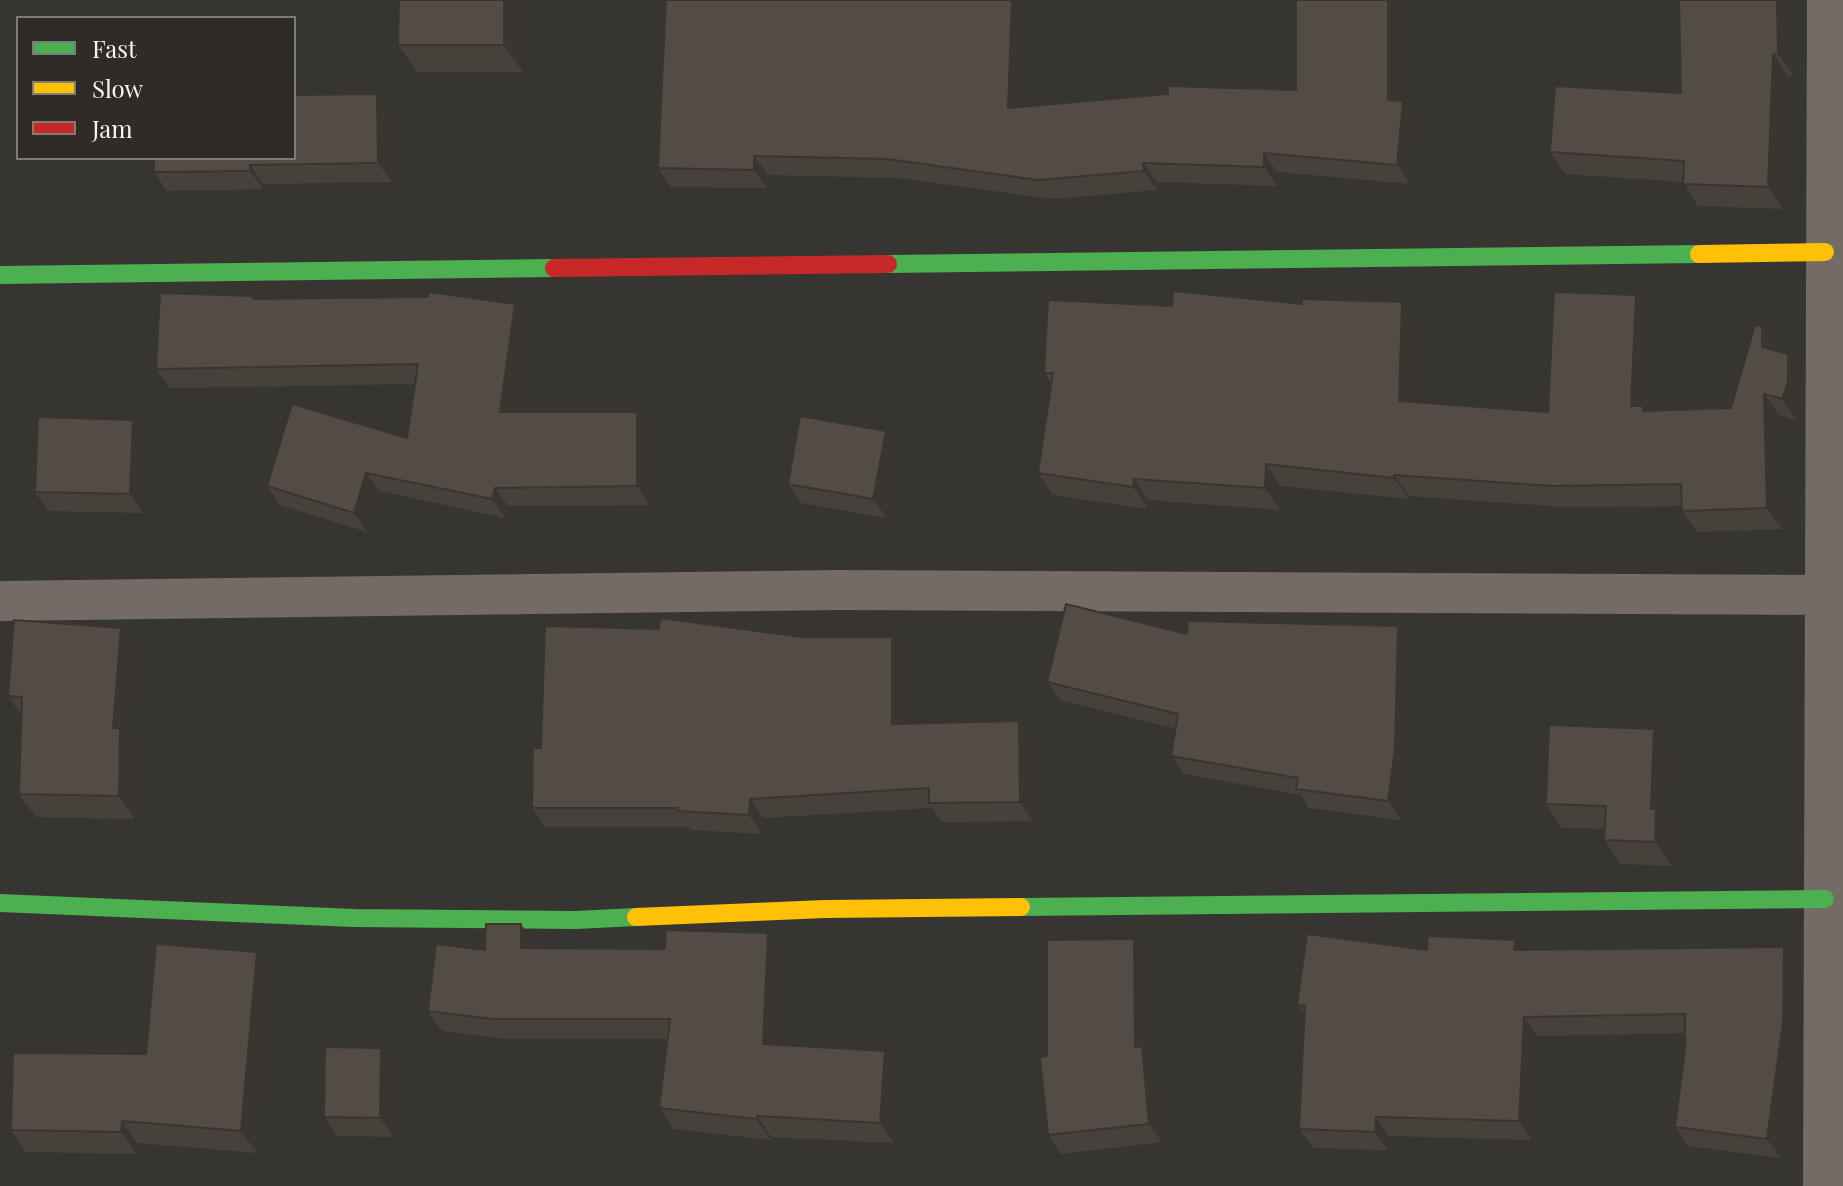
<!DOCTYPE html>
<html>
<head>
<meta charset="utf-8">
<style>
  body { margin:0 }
  #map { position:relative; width:1843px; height:1186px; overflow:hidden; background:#373532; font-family:"Playfair Display",serif }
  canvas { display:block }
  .legend { position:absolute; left:16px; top:16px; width:280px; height:144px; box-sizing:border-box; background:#2f2b27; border:2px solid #7f7b78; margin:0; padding:10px 14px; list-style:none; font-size:24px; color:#f7f4f1 }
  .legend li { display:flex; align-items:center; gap:16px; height:40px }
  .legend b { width:40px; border:2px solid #7f7b78 }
</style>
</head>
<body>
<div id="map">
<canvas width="1843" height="1186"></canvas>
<ul class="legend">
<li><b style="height:10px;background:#4caf50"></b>Fast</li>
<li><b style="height:10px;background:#ffc107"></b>Slow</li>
<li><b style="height:10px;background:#c62828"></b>Jam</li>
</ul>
</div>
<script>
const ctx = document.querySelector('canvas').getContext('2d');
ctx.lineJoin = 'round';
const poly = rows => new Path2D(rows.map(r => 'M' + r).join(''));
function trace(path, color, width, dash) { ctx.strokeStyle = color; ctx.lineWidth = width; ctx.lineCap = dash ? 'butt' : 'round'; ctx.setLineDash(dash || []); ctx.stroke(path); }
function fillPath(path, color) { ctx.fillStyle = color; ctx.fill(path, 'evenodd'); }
const street = poly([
  [0,601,840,590,1825,595],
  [1823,1186,1827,0]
]);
const fast = poly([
  [888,264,1699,254],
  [0,275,554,268],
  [0,903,354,918,576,920,636,917],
  [1021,907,1825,899]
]);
const slow = poly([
  [1699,254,1825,252],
  [636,917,825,909,1021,907]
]);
const jam = poly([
  [554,268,888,264]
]);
const wall = poly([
  [399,0,523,0,523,72,417,72,398,45],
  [1792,6,1794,76,1788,76,1783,209,1698,206,1683,182,1565,174,1550,152,1681,93],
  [1402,8,1401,101,1416,120,1410,184,1277,172,1277,186,1157,182,1157,190,1051,199,900,178,768,175,767,188,671,187,658,168,1026,10,1022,106,1296,90],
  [377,94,390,113,392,182,263,184,263,189,167,191,154,172],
  [253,296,255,299,515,304,528,322,516,412,637,412,650,430,650,505,508,506,505,518,380,491,367,532,280,505,267,486,407,438,415,384,170,388,156,369],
  [1651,316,1647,411,1731,408,1777,347,1777,351,1803,376,1803,403,1797,421,1779,415,1782,529,1697,532,1682,511,1682,506,1567,507,1409,496,1409,499,1281,486,1280,510,1149,500,1148,509,1053,495,1038,473,1052,384,1044,373,1417,323,1415,402,1548,412],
  [133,420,146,439,143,513,48,511,35,492],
  [886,431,899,450,887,518,801,503,788,484],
  [1398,626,1411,645,1408,768,1401,820,1309,808,1301,795,1184,774,1171,756,1176,729,1060,700,1047,682,1187,634],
  [802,637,892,637,905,655,906,723,1019,721,1032,740,1033,821,942,822,932,808,763,818,762,834,691,830,689,827,545,827,532,808,541,748],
  [138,651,130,743,136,751,135,819,36,817,19,794,21,715,8,696],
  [1654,729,1670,753,1668,826,1673,833,1672,866,1621,864,1604,840,1605,829,1562,828,1546,804],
  [768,933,782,953,778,1045,885,1051,899,1071,894,1143,771,1137,771,1140,674,1129,659,1108,668,1039,507,1039,442,1031,428,1011,485,950,535,945,535,948,665,949],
  [1784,947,1797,966,1796,1042,1780,1158,1688,1146,1675,1127,1685,1049,1685,1033,1537,1036,1532,1140,1389,1136,1388,1150,1313,1148,1299,1129,1305,1015,1297,1005,1427,950],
  [257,952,272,974,257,1153,137,1143,137,1154,26,1152,11,1130,146,1054],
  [1147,958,1148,1055,1155,1065,1162,1142,1061,1154,1048,1135,1047,1056],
  [394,1066,393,1137,337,1136,324,1117]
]);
const shadedWall = poly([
  [504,0,523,0,523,72,504,45],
  [1012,0,1019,0,1026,10,1021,126,1008,108],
  [1388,0,1396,0,1402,8,1401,119,1388,100],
  [1777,0,1788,0,1792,6,1794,76,1778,54],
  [1773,54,1788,76,1783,209,1768,187],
  [377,94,390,113,392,182,378,163],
  [1403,101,1416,120,1410,184,1397,165],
  [1264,153,1277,172,1277,186,1264,167],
  [754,156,768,175,767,188,754,170],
  [1143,163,1157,182,1157,190,1144,171],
  [250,165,263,184,263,189,250,171],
  [1636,295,1651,316,1647,412,1631,406],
  [1402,302,1417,323,1414,422,1399,401],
  [515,304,528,322,513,431,500,412],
  [1762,326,1777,347,1778,368,1762,347],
  [1788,354,1803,376,1803,403,1797,421,1782,399],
  [1764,394,1779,415,1782,529,1767,508],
  [637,412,650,430,650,505,637,486],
  [133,420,146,439,143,513,130,494],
  [886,431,899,450,887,518,873,499],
  [1266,464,1281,486,1280,510,1265,488],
  [366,473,380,491,367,532,354,513],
  [1394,475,1409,496,1409,499,1394,478],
  [1134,479,1149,500,1148,509,1133,487],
  [495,488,508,506,505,518,492,499],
  [1398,626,1411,645,1408,768,1401,820,1388,801],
  [121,628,138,651,130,743,136,751,135,819,119,796,113,728],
  [892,637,905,655,906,742,892,724],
  [1019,721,1032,740,1033,821,1020,802],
  [1654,729,1670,753,1668,826,1673,833,1672,866,1655,842,1651,809],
  [750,799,763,818,762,834,749,815],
  [521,924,535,945,535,968,521,948],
  [768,933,782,953,777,1065,763,1044],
  [1134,939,1147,958,1148,1055,1155,1065,1162,1142,1149,1124,1135,1047],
  [1515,940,1528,959,1514,950],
  [1784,947,1797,966,1796,1042,1780,1158,1767,1139],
  [257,952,272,974,257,1153,241,1131],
  [1524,1017,1537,1036,1532,1140,1519,1121],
  [381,1048,394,1066,393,1137,380,1118],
  [885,1051,899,1071,894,1143,880,1123],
  [757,1116,771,1137,771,1140,756,1119],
  [1376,1117,1389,1136,1388,1150,1375,1132],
  [122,1121,137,1143,137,1154,121,1132]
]);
const building = poly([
  [399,0,504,0,504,45,398,45,399,0],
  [666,0,1012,0,1008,108,1168,94,1168,86,1296,90,1296,0,1388,0,1388,100,1403,101,1397,165,1264,153,1264,167,1143,163,1144,171,1038,180,887,159,754,156,754,170,658,168,666,0],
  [1679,0,1777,0,1778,54,1773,54,1768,187,1683,184,1684,161,1550,152,1555,86,1681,93,1679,0],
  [377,94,378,163,250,165,250,171,154,172,154,158,294,158,294,95,377,94],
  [1173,291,1302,304,1302,299,1402,302,1399,401,1548,412,1554,292,1636,295,1631,406,1643,406,1643,411,1731,408,1755,325,1762,326,1762,347,1788,354,1788,381,1782,399,1764,394,1767,508,1682,511,1681,484,1552,486,1394,475,1394,478,1266,464,1265,488,1134,479,1133,487,1038,473,1053,373,1044,373,1048,300,1172,306,1173,291],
  [429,292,515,304,500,412,637,412,637,486,495,488,492,499,366,473,354,513,267,486,292,404,407,438,418,364,156,369,160,293,253,296,253,299,428,297,429,292],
  [800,416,886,431,873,499,788,484,800,416],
  [38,417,133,420,130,494,35,492,38,417],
  [1066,604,1187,634,1188,621,1398,626,1395,749,1388,801,1296,789,1298,778,1171,756,1178,714,1047,682,1066,604],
  [660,618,802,637,892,637,892,724,1019,721,1020,802,929,803,929,788,750,799,749,815,678,811,678,808,532,808,533,748,541,748,545,626,659,629,660,618],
  [14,620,121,628,113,728,120,728,119,796,19,794,22,697,8,696,14,620],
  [1549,725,1654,729,1651,809,1656,809,1655,842,1604,840,1606,806,1546,804,1549,725],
  [486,924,521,924,521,948,665,949,666,930,768,933,763,1044,885,1051,880,1123,757,1116,756,1119,659,1108,670,1019,493,1019,428,1011,436,944,485,950,486,924],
  [1307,934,1427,950,1428,936,1515,940,1514,950,1784,947,1783,1023,1767,1139,1675,1127,1685,1049,1685,1014,1524,1017,1519,1121,1376,1117,1375,1132,1299,1129,1305,1006,1297,1005,1307,934],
  [1134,939,1135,1047,1142,1046,1149,1124,1048,1135,1040,1057,1047,1056,1047,940,1134,939],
  [156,944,257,952,241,1131,122,1121,121,1132,11,1130,13,1053,146,1054,156,944],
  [325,1047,381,1048,380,1118,324,1117,325,1047]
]);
trace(street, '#736b64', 40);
trace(fast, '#4caf50', 18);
trace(slow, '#ffc107', 18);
trace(jam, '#c62828', 18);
fillPath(wall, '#47413b');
fillPath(shadedWall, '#3a3530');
fillPath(building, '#534c45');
trace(building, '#3a3530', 2);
</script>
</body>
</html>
